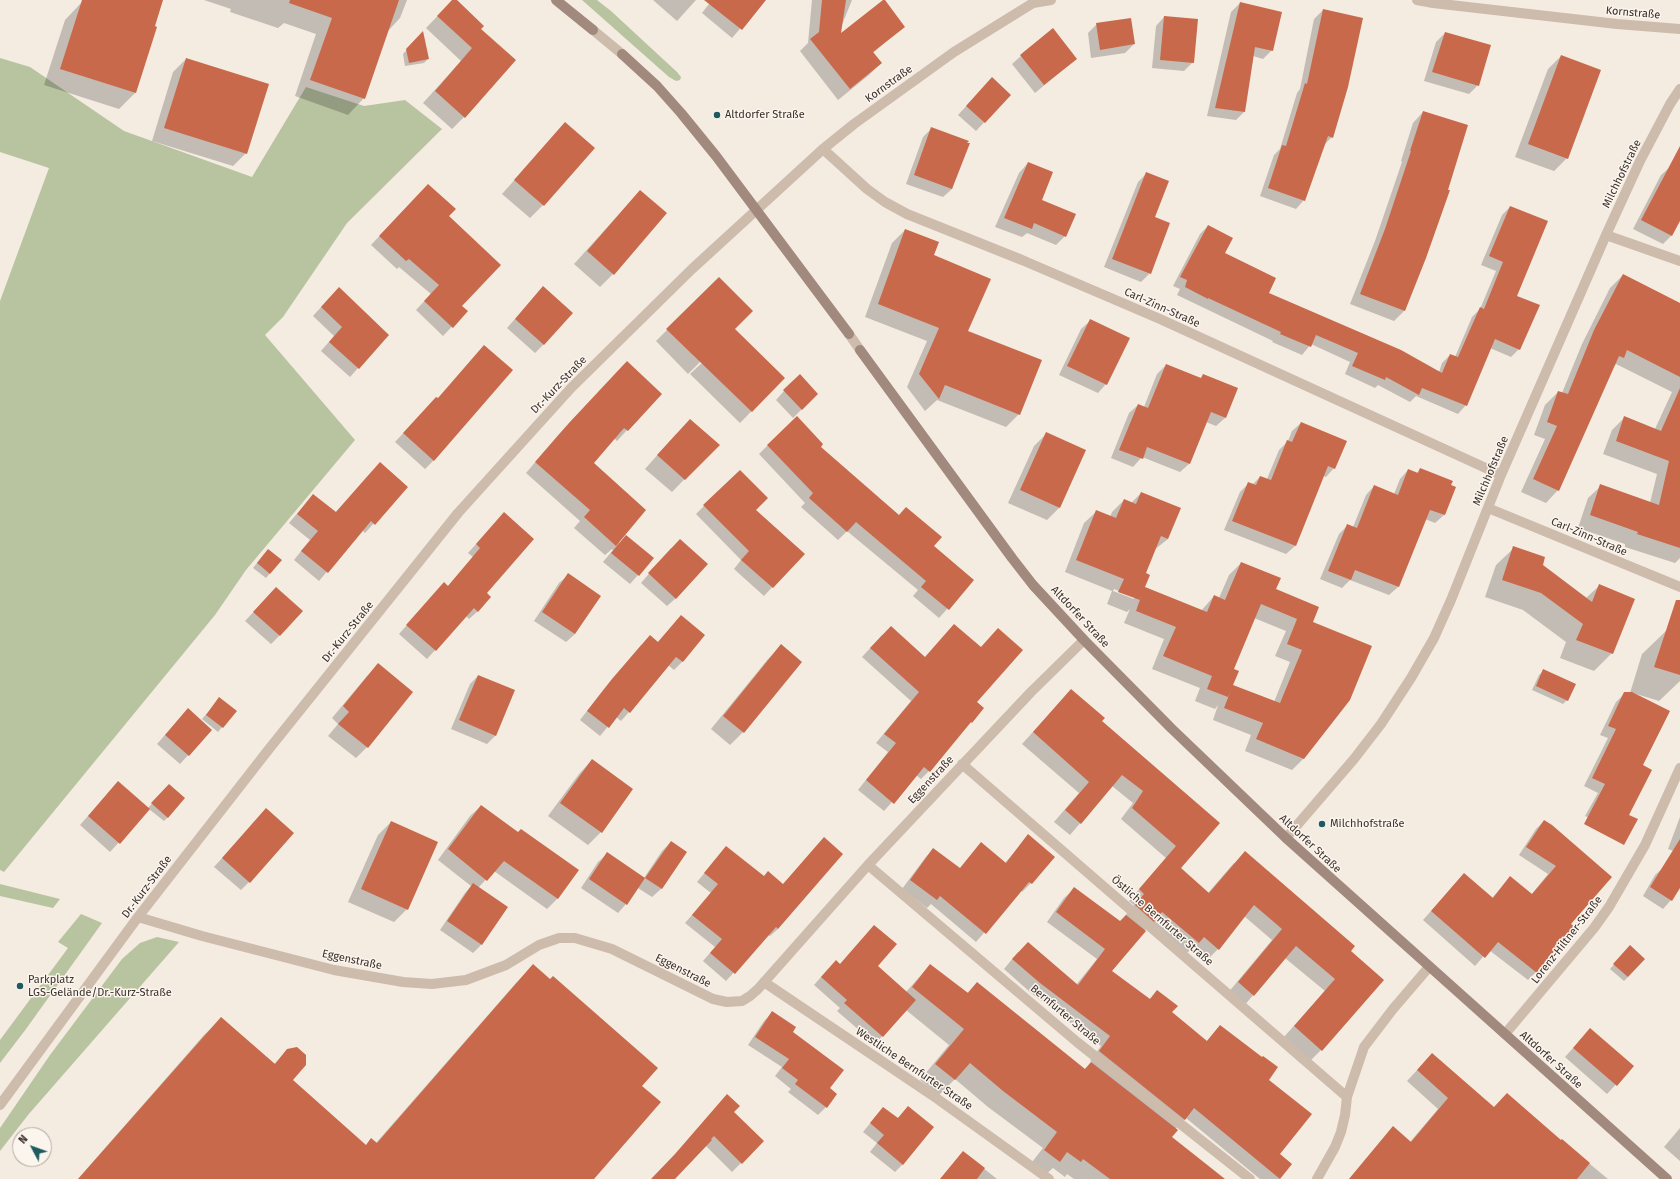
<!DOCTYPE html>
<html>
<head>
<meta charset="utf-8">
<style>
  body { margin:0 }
  #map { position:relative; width:1680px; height:1179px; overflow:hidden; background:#f4ebe1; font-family:"Fira Sans",sans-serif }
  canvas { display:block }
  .north { position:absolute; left:12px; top:1127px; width:40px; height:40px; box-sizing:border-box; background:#fbf5ee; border:1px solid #aea6a0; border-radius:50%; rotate:311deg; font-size:11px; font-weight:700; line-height:16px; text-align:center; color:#3b302b }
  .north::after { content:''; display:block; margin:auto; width:14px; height:18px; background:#1f5a5e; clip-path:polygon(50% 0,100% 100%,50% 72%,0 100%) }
</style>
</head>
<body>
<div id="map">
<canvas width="1680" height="1179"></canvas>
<div class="north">N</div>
</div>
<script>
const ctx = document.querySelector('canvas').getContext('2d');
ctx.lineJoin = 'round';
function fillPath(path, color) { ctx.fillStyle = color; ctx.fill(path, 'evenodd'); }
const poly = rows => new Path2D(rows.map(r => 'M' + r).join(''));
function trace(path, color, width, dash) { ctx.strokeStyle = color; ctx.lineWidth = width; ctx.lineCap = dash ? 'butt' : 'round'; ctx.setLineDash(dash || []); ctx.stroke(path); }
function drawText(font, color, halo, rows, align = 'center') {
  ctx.font = font + ' "Fira Sans",sans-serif'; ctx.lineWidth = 3; ctx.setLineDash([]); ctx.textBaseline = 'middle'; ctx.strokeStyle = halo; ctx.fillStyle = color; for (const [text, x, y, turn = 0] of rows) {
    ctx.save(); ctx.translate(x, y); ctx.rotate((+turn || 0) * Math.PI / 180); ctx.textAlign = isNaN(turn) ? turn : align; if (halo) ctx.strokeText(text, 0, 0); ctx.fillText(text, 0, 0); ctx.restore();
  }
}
const green = poly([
  [582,0,597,0,611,11,677,72,681,77,680,80,676,81,669,77],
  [0,58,30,67,124,131,252,177,306,87,364,106,405,100,442,129,347,223,283,317,265,335,355,440,246,570,215,615,4,872,0,870,0,301,49,168,0,152],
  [0,884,60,899,53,908,0,896],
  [81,914,102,923,26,1029,0,1063,0,1040,68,948,58,942],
  [157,937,179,942,28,1115,0,1151,0,1128,50,1055,122,959,140,943]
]);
const shadow = poly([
  [108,0,162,0,135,93,119,109,44,85,65,20,81,3],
  [204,0,407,0,400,18,388,31,364,98,348,115,295,96,316,34,284,23,278,28,230,12,231,9],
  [453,0,455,0,479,30,464,117,452,129,423,103,461,61,426,28],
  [653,0,696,0,677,21],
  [712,0,765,0,732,38,702,13],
  [812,0,852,0,837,37,904,26,873,53,881,63,869,75,838,100,800,51,808,43],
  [1240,3,1272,50,1263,59,1253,56,1244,112,1236,120,1207,116,1231,12],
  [1323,10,1332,137,1323,146,1304,200,1296,209,1260,196,1274,155,1280,149,1297,93,1300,89,1314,19],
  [1164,17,1193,62,1184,71,1152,68,1156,26],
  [1097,24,1134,44,1125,53,1091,58,1088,33],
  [423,33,428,59,424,63,405,66,403,54],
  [1445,33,1478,85,1469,94,1424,81,1436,42],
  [1021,56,1076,59,1035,93,1012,64],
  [1561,56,1567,158,1554,171,1515,157,1548,69],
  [186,59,246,153,233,166,152,141,173,72],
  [984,87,1010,95,976,131,958,115],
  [1423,112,1404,311,1394,321,1350,304,1375,241,1402,162,1401,161,1413,123],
  [565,123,543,205,530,218,502,194],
  [932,128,965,144,952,189,943,197,906,184,923,137],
  [1028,163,1041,200,1065,236,1056,245,1027,233,1022,237,995,227,1019,173],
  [1670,167,1680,172,1680,219,1671,236,1663,244,1633,229,1661,175],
  [1146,174,1154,218,1150,273,1141,282,1104,267,1138,182],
  [640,191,613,274,600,287,574,264],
  [420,193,448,216,461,306,467,311,443,336,416,310,431,294,399,267,397,269,371,245],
  [1510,207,1519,349,1511,357,1490,348,1466,405,1458,414,1416,396,1410,402,1378,385,1375,388,1345,374,1350,362,1311,344,1302,355,1272,342,1273,341,1177,295,1180,289,1173,286,1200,234,1208,226,1223,253,1267,293,1439,372,1442,363,1450,355,1455,357,1472,317,1480,309,1496,271,1481,265,1502,215],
  [905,230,933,256,967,331,1019,414,1006,427,937,400,925,411,907,387,927,341,865,317,892,243],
  [1623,275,1680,305,1680,558,1675,563,1625,547,1625,544,1578,528,1588,498,1601,486,1650,503,1657,474,1603,454,1612,430,1624,418,1655,429,1672,392,1616,364,1613,367,1558,490,1546,503,1521,492,1545,439,1534,435,1545,405,1558,392,1562,393,1582,344,1610,288],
  [719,278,734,329,784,378,740,423,690,374,705,360,704,358,688,374,656,341],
  [535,296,544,344,535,353,507,328],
  [330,297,358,368,350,377,321,351,334,336,313,316],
  [1090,321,1106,384,1098,393,1059,375,1081,329],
  [1166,365,1200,379,1203,376,1237,389,1225,418,1216,426,1206,422,1189,464,1180,472,1142,457,1133,467,1111,458,1129,413,1138,405,1144,407,1157,374],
  [617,373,660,394,617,441,614,438,593,463,618,542,652,559,630,584,603,562,613,550,612,549,605,555,574,528,580,521,526,473,559,434],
  [784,391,817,394,793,418,776,400],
  [436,398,434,460,425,469,395,442],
  [1301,423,1334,468,1326,477,1323,476,1295,546,1286,554,1224,530,1240,492,1248,484,1252,485,1260,477,1267,479,1279,450,1288,441,1292,431],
  [677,433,718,445,672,492,645,469],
  [1047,433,1060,507,1047,520,1008,503,1034,446],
  [768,445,819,447,973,580,939,618,913,596,918,590,847,531,838,540,801,507,805,503,759,454],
  [1420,469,1455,487,1444,515,1435,523,1425,519,1398,587,1389,595,1350,580,1342,588,1320,579,1339,534,1348,525,1353,527,1366,495,1374,486,1394,494,1400,479,1408,470,1416,474],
  [372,471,407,487,365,533,362,530,319,581,294,560,310,540,289,523,313,495,335,513],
  [1141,493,1168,539,1154,550,1145,574,1144,588,1201,611,1214,596,1219,598,1229,575,1241,563,1275,590,1312,623,1304,758,1292,770,1245,751,1251,735,1213,720,1218,705,1215,709,1195,701,1200,688,1152,669,1164,639,1124,623,1130,609,1127,612,1107,604,1112,591,1065,572,1084,523,1097,511,1110,517,1112,512,1124,500,1131,503],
  [1114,589,1134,597,1134,599,1113,591],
  [1254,618,1286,631,1275,656,1290,662,1274,702,1232,685,1233,669],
  [704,506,755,510,803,554,764,596,734,569,741,560,696,514],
  [496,522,486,594,478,611,469,619,466,616,427,659,399,634,436,592,447,587,473,557,468,553],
  [671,548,676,598,667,606,641,583],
  [1514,548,1541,565,1586,598,1599,586,1612,653,1594,671,1560,658,1566,642,1523,610,1485,597,1496,565],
  [264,554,281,560,266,578,253,568],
  [568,575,575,634,566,642,534,621,559,583],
  [276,588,280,635,271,644,245,621],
  [681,616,704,635,682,662,674,670,668,665,629,712,621,721,616,717,600,736,580,720,604,689,641,645,657,643],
  [1667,630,1680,634,1680,681,1659,701,1633,693,1641,766,1616,829,1585,816,1598,793,1584,786,1608,738,1600,735,1616,702,1625,693,1630,693,1642,654],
  [882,635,925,658,981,648,976,702,983,708,929,771,921,779,916,775,884,811,858,790,888,752,876,743,911,701,862,657],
  [781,646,801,662,743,732,730,745,711,729,768,659],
  [378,665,412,692,367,747,356,758,328,736,338,724,332,718,367,676],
  [1543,671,1567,700,1563,704,1532,690,1539,675],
  [478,676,496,735,487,744,451,729,470,684],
  [1071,690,1101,721,1218,823,1180,869,1208,893,1234,863,1349,951,1321,1050,1310,1061,1283,1038,1325,991,1285,958,1243,1007,1227,994,1272,940,1244,916,1218,949,1207,960,1192,948,1187,953,1151,923,1110,971,1149,1000,1157,991,1171,1013,1206,1042,1220,1026,1267,1080,1278,1154,1291,1165,1279,1179,1260,1179,1186,1118,1175,1129,1171,1137,1223,1179,1074,1179,1067,1174,1065,1177,1053,1168,1043,1177,1029,1166,1043,1148,988,1107,955,1079,939,1095,920,1080,949,1045,906,1010,875,1044,837,1011,840,1008,814,985,828,969,840,965,874,926,876,966,906,992,930,965,967,993,977,983,1084,1070,1092,1062,1090,1061,1101,1046,1031,993,1004,969,1018,952,1076,985,1097,959,1047,922,1064,898,1074,889,1120,922,1134,905,1129,901,1166,858,1121,819,1133,803,1112,786,1070,835,1054,822,1079,793,1022,744],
  [216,703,235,711,218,732,202,719],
  [188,709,211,730,180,764,157,744],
  [592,760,601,832,588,845,548,816,579,774],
  [165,789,168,817,164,821,149,809,110,852,80,825,110,791,148,808],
  [481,806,518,833,577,870,557,899,547,909,494,871,478,888,482,944,473,953,440,930,465,893,471,886,438,860,470,816],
  [1680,817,1680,853,1668,849],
  [258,818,249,882,241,890,214,867],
  [1544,821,1552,826,1570,924,1536,972,1528,980,1489,950,1475,966,1423,920,1464,874,1492,898,1510,877,1531,895,1548,874,1519,855,1536,829],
  [391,822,407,909,394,922,348,902,378,835],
  [1028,836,1053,857,1031,883,1022,892,1021,890,976,942,931,904,927,908,902,889,925,858,933,849,960,869,1005,863],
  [671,842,686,853,661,889,652,897,638,888,626,904,618,913,581,888,598,862,607,854,644,878,662,851],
  [726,847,763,877,778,929,770,936,768,935,726,981,703,961,715,947,685,923,711,893,697,882],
  [1664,867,1680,877,1680,886,1671,900,1663,909,1643,896,1655,875],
  [1626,951,1628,977,1624,981,1610,969],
  [533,966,641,1086,592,1179,78,1179,204,1035,222,1018,274,1064,288,1050,292,1080,366,1146,376,1143,516,983],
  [772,1013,792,1032,828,1088,826,1107,818,1115,788,1092,791,1089,775,1076,782,1067,748,1045,764,1021],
  [1582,1038,1633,1066,1607,1094,1565,1057],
  [1432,1054,1493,1108,1560,1142,1562,1141,1608,1179,1349,1179,1393,1127,1410,1142,1438,1109,1407,1081],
  [908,1107,903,1164,895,1172,870,1152,877,1143,863,1132,876,1116,897,1119],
  [733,1112,763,1141,732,1172,706,1146,674,1179,652,1179],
  [1680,1128,1680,1161,1664,1147],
  [963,1152,997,1179,940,1179]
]);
const building = poly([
  [82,0,163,0,155,26,157,27,136,93,60,69],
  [290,0,399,0,365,99,310,80,332,18,289,3],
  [452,0,457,0,484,26,481,29,516,60,465,118,435,91,472,48,437,16],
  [704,0,766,0,742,30],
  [822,0,846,0,841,33,883,0,885,0,905,27,873,52,882,63,850,89,810,39,819,32],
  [1240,2,1282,12,1273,51,1255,47,1245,112,1215,108],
  [1323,9,1363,18,1348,87,1333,138,1328,136,1305,201,1268,188,1282,145,1286,146,1305,83,1307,84],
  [1164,16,1198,19,1194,63,1160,60],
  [1131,18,1135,44,1100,50,1096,23],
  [1053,28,1077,59,1044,85,1020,55],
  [423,31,429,59,409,63,406,49],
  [1445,32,1491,45,1479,86,1432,72],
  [1561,55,1601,70,1568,159,1528,144],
  [186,58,269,84,247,154,164,128],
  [992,77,1011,95,985,123,966,106],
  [1423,111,1468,125,1448,190,1450,190,1426,258,1405,311,1360,294,1385,229,1411,151,1410,151],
  [565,122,595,148,544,206,514,180],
  [931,127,969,141,967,143,970,143,952,189,914,175],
  [1680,146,1680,221,1672,236,1641,220],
  [1028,162,1053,172,1042,200,1076,214,1066,237,1034,223,1032,229,1004,218],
  [1146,172,1169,181,1155,217,1170,223,1151,274,1112,259],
  [428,184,456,209,449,216,501,265,462,306,468,311,453,328,424,301,439,285,409,259,406,261,379,236],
  [640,190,667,213,614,275,587,251],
  [1510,206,1548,221,1517,296,1540,305,1520,350,1495,339,1467,406,1422,388,1419,395,1386,377,1385,380,1352,366,1358,353,1316,335,1311,347,1280,334,1281,332,1208,298,1208,299,1185,287,1187,280,1180,277,1208,225,1233,238,1225,253,1276,278,1269,293,1401,350,1442,373,1450,354,1458,357,1480,307,1484,309,1503,262,1489,256],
  [905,229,939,242,934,255,991,279,968,331,1042,360,1020,415,945,385,939,399,919,374,939,328,878,304],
  [1623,274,1680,303,1680,377,1627,350,1624,358,1619,356,1559,491,1533,479,1557,426,1547,422,1558,391,1568,394,1594,330],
  [719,277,753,311,735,329,785,378,752,412,666,329],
  [543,286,573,313,544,345,515,319],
  [339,287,389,335,359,369,329,342,342,327,321,307],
  [1090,319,1130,338,1107,385,1067,366],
  [484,345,513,370,434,461,403,433,436,397,438,398],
  [627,361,662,394,628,431,624,428,594,463,646,510,616,546,584,517,590,510,535,462,569,423],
  [1166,364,1201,378,1203,374,1238,388,1226,418,1211,412,1190,464,1147,447,1143,459,1119,450,1138,404,1148,408],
  [800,374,818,394,802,410,783,390],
  [1680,388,1680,548,1637,534,1638,532,1590,515,1600,484,1659,505,1669,461,1616,441,1624,416,1661,431],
  [797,416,823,444,821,447,899,515,906,507,942,537,934,546,974,580,949,610,921,587,926,581,856,522,847,532,809,498,813,493,767,445],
  [690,419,720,445,685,480,657,455],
  [1301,422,1347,441,1335,469,1328,466,1296,546,1232,521,1248,482,1256,485,1260,476,1271,480,1287,440,1292,442],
  [1046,432,1086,450,1060,508,1020,490],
  [380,462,408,487,375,525,371,521,328,573,301,551,318,531,297,514,313,494,336,512],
  [1420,468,1453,481,1451,485,1456,487,1445,515,1430,510,1399,587,1355,570,1351,580,1328,571,1347,524,1357,528,1374,485,1398,495,1408,469,1418,473],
  [740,470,768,498,756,510,805,554,773,588,741,560,749,551,703,505],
  [1141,492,1181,508,1168,539,1161,536,1146,573,1150,575,1145,587,1207,612,1214,595,1225,600,1241,562,1281,578,1276,589,1319,607,1313,622,1372,646,1350,700,1304,759,1256,739,1263,723,1224,708,1231,690,1228,697,1207,689,1212,676,1163,656,1176,627,1136,611,1142,594,1140,600,1118,592,1124,579,1076,560,1096,510,1116,518,1124,499,1136,504],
  [1261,604,1297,619,1287,644,1302,650,1280,703,1233,685,1239,671,1234,669],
  [504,512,534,539,487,593,491,597,478,612,474,608,436,651,406,625,444,582,448,586,480,548,476,544],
  [626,535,654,558,639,576,611,553],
  [680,539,708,564,676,599,648,573],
  [1513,546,1545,557,1543,565,1592,602,1599,584,1635,599,1613,654,1576,640,1583,624,1541,593,1502,580],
  [268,549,282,560,270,574,257,563],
  [568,573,601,596,575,634,542,612],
  [276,587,303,611,280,636,253,612],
  [1676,600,1680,600,1680,675,1654,667],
  [681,615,705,635,683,662,676,657,630,713,624,708,609,728,587,711,612,679,650,635,658,642],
  [954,624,981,647,998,628,1023,650,977,702,984,708,972,723,971,722,930,772,924,767,894,804,866,780,896,743,884,734,919,692,870,648,891,626,925,657],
  [781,644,802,662,744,733,723,716],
  [378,663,413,692,368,748,338,724,349,712,343,706],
  [1543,669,1576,684,1568,701,1536,686],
  [478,675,515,690,496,736,459,720],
  [1071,689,1105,718,1102,721,1220,823,1181,868,1209,893,1245,851,1355,946,1351,951,1384,980,1322,1051,1294,1026,1335,979,1296,946,1254,996,1238,982,1282,929,1254,905,1219,950,1204,937,1199,943,1162,912,1154,922,1135,905,1144,894,1139,889,1176,846,1132,808,1143,791,1122,775,1081,824,1065,810,1089,782,1033,732],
  [1624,692,1632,692,1670,711,1643,765,1652,770,1629,815,1638,819,1624,845,1584,824,1605,784,1592,778,1616,729,1608,726],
  [219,697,237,711,223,728,206,715],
  [188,708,212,730,189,756,165,735],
  [592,759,633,789,602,833,560,803],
  [118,781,150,809,120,844,88,816],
  [169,784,185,798,168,818,151,803],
  [481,805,518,832,521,829,579,870,558,899,504,861,487,881,448,849],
  [266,808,294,833,250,883,222,858],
  [1544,820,1552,825,1612,877,1571,924,1574,926,1537,973,1498,942,1485,958,1431,911,1464,873,1493,898,1510,876,1532,894,1556,866,1526,847],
  [391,821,438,842,408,910,361,889],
  [1028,834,1055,857,1032,884,1029,882,986,934,940,896,937,900,910,880,933,848,960,868,981,842,1006,863],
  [824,837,843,854,778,929,776,927,735,974,710,953,722,939,692,915,718,884,704,873,726,846,764,876,768,871,783,884],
  [1680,839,1680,888,1672,901,1650,887],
  [671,841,687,852,662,889,645,878],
  [607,852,645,878,627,905,589,879],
  [473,883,508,907,482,945,447,921],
  [1074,887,1120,921,1126,915,1146,931,1112,971,1150,999,1157,990,1178,1006,1172,1012,1207,1041,1220,1025,1262,1057,1263,1056,1278,1067,1269,1080,1312,1114,1280,1154,1292,1164,1280,1179,1194,1108,1185,1120,1099,1051,1110,1036,1040,983,1012,959,1028,942,1078,985,1105,949,1056,912],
  [874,925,897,944,878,966,916,1000,883,1037,844,1003,847,1000,821,977,836,960,840,964],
  [1630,945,1645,959,1628,977,1613,964],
  [533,964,550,979,553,976,658,1068,642,1086,661,1102,594,1179,78,1179,221,1017,275,1064,287,1049,297,1047,306,1055,306,1065,293,1080,366,1145,371,1138,377,1143],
  [930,964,968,993,977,982,1085,1069,1091,1062,1178,1130,1172,1137,1225,1179,1110,1179,1083,1159,1081,1162,1067,1152,1060,1162,1044,1150,1057,1132,1003,1091,970,1063,955,1080,935,1064,964,1029,912,987],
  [772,1011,796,1027,793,1032,844,1070,830,1088,837,1094,827,1108,795,1084,798,1080,782,1068,789,1059,755,1037],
  [1590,1028,1634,1066,1617,1086,1573,1048],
  [1432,1053,1494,1107,1507,1093,1561,1140,1562,1139,1590,1163,1577,1179,1349,1179,1393,1126,1411,1142,1448,1098,1417,1070],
  [727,1094,740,1106,734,1112,764,1141,742,1164,714,1136,711,1139,712,1140,675,1179,651,1179,675,1154],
  [908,1106,934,1127,903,1165,877,1143,884,1135,870,1123,883,1107,898,1118],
  [963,1151,985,1168,977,1179,940,1179]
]);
const minor = poly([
  [1417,0,1433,3,1617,24,1680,29],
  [823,149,867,189,885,202,907,214,1022,260,1160,319,1501,475],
  [1606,235,1680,261],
  [1488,508,1680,587],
  [962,764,1347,1097],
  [1286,838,1354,759,1381,724,1411,678,1434,638,1451,600,1501,475,1606,235,1640,161,1670,104,1680,89],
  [868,865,1077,1042,1250,1179],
  [138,917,202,936,334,970,403,982,432,984,466,980,506,965,539,945,559,938,575,938,612,949,713,999,727,1002,742,1001,750,996,758,989,868,865,1031,692,1084,640],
  [764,982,932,1095,1049,1179],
  [1505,1034,1594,928,1609,907,1645,845,1680,768],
  [0,1105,138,917,269,749,458,513,571,388,692,269,823,149,854,124,954,52,1033,3,1051,0],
  [1317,1179,1335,1147,1341,1132,1345,1115,1347,1097,1364,1047,1393,1009,1429,967]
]);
const tertiary = poly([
  [593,30,622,54],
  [849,334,860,350]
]);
const secondary = poly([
  [556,0,593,30],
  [622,54,657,86,681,113,716,156,849,334],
  [860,350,1012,558,1033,585,1084,640,1171,728,1286,838,1667,1179]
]);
const markers = [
  [717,115,4,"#1f5a5e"],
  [1322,824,4,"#1f5a5e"],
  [20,986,4,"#1f5a5e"]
];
const streetNames = [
  ["Kornstraße",1633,13,5],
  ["Kornstraße",889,84,-36],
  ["Milchhofstraße",1622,174,-64],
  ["Carl-Zinn-Straße",1162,308,24],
  ["Dr.-Kurz-Straße",559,385,-46],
  ["Milchhofstraße",1491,471,-67],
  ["Carl-Zinn-Straße",1589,537,23],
  ["Altdorfer Straße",1080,617,47],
  ["Dr.-Kurz-Straße",348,632,-51],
  ["Eggenstraße",931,780,-47],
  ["Altdorfer Straße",1310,844,43],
  ["Dr.-Kurz-Straße",147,887,-53],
  ["Östliche Bernfurter Straße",1162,921,41],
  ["Lorenz-Hiltner-Straße",1567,940,-52],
  ["Eggenstraße",352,960,12],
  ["Eggenstraße",683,971,27],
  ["Bernfurter Straße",1065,1015,40],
  ["Altdorfer Straße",1551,1060,42],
  ["Westliche Bernfurter Straße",914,1069,34]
];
const poiNames = [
  ["Altdorfer Straße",725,115],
  ["Milchhofstraße",1330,824],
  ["Parkplatz",28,980],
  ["LGS-Gelände/Dr.-Kurz-Straße",28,993]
];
fillPath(green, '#b8c4a0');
fillPath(shadow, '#0003');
fillPath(building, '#c8694b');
trace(minor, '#cdbbac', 10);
trace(tertiary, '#cdbbac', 10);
trace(secondary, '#a18a7d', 10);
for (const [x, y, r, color] of markers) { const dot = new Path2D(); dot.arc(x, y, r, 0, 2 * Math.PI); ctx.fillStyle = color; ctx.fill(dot); trace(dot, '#fbf5ee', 1.5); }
drawText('11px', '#3b302b', '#fbf5ee', streetNames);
drawText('11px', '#3b302b', '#fbf5ee', poiNames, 'left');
</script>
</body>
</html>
